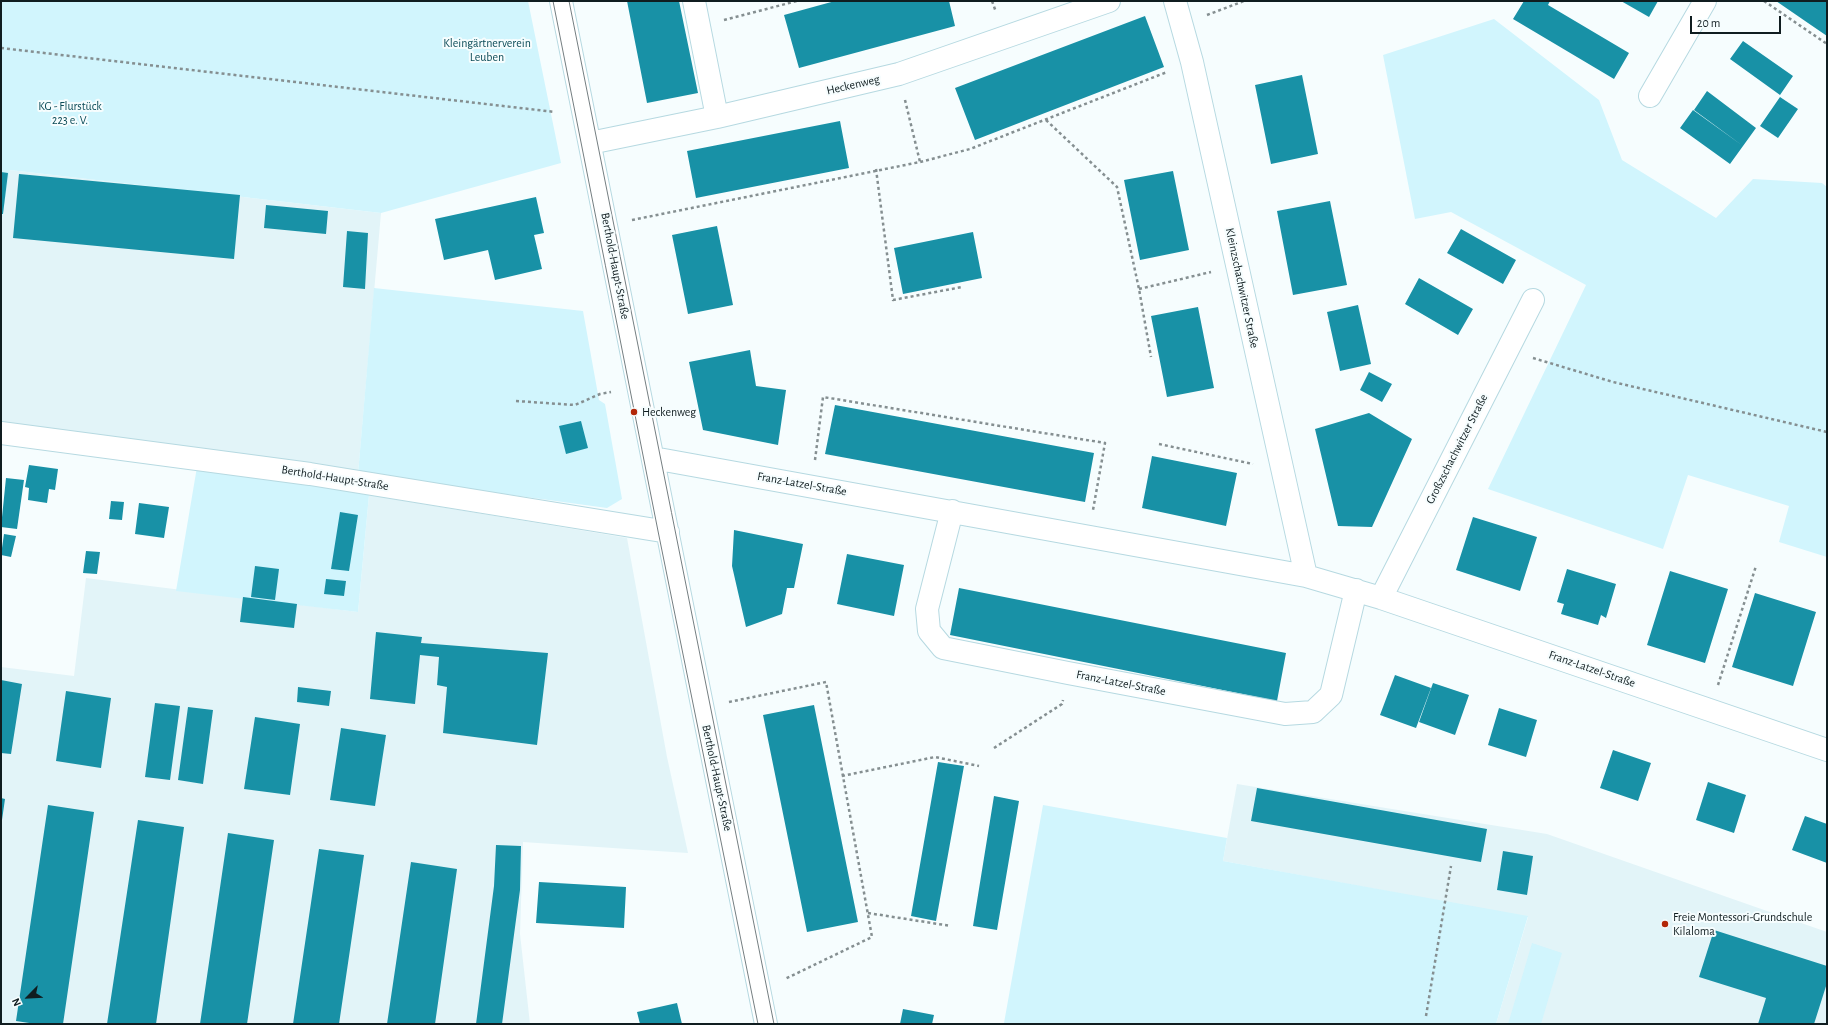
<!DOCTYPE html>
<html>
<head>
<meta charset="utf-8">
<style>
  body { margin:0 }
  #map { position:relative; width:1828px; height:1025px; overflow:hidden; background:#f6fdfe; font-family:"Alegreya Sans",sans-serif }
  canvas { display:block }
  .frame { position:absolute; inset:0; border:2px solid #101d20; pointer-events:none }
  .north { position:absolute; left:8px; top:977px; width:40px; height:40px; -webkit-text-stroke:3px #f6fdfe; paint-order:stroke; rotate:246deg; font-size:11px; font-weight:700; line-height:16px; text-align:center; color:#101d20 }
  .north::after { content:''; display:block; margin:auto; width:14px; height:18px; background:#101d20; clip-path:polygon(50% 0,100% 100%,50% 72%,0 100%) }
  .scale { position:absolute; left:1690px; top:16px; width:91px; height:18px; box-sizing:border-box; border:2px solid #101d20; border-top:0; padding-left:5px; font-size:12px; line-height:14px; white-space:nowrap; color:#101d20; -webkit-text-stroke:3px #f6fdfe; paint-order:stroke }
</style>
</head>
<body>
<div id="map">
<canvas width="1828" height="1025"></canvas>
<div class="frame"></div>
<div class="north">N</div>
<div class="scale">20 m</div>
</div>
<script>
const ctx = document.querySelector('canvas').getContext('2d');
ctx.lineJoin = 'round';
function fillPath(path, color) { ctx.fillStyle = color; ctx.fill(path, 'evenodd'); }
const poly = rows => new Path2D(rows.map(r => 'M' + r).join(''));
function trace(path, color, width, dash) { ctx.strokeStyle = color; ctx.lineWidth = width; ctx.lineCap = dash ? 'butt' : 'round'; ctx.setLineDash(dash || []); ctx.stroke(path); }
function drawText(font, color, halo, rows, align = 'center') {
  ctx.font = font + ' "Alegreya Sans",sans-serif'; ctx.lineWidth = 4; ctx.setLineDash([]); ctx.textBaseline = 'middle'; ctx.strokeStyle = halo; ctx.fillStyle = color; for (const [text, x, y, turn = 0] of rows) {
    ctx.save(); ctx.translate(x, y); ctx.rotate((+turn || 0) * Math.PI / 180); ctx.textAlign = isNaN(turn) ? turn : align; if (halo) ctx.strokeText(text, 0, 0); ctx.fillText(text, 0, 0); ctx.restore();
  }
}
const built = poly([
  [10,170,381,213,358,474,1,424,1,229],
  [369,495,627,538,667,757,688,853,523,842,520,934,530,1024,1,1024,1,667,74,676,86,578,358,612],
  [1237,784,1547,834,1827,932,1827,1024,1496,1024,1528,917,1223,861]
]);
const green = poly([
  [1,1,528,1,561,163,381,213,10,170,1,229],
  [1494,19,1599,100,1622,160,1716,218,1753,179,1822,183,1827,187,1827,557,1779,542,1789,506,1688,475,1663,549,1488,489,1586,285,1451,212,1415,219,1383,55],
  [374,288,583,311,599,400,605,404,622,499,607,508,358,474],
  [197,467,369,495,358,612,176,591],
  [1043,805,1227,838,1223,861,1528,916,1496,1024,1004,1023],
  [1532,943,1562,953,1541,1024,1508,1024]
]);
const building = poly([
  [627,1,679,1,698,93,647,103],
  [835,1,949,1,955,26,799,68,784,15],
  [1524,1,1550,1,1548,5,1629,53,1614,79,1513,19],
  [1621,1,1658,1,1649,17],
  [1776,1,1827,1,1827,36,1808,23],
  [1145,16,1164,67,975,140,955,88],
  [1743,41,1793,76,1780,95,1730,59],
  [1302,75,1318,154,1271,164,1255,85],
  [1707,91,1756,128,1743,146,1694,110],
  [1780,97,1798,109,1778,138,1760,126],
  [1693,110,1743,146,1730,164,1680,128],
  [840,121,849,168,696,198,687,151],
  [1173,171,1189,250,1140,260,1124,180],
  [1,172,8,173,3,214,1,214],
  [19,174,240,195,234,259,13,238],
  [536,197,544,233,534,235,542,269,495,280,488,250,444,260,435,219],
  [1330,201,1347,285,1293,295,1277,211],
  [266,205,328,211,326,234,264,228],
  [717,226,733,305,688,314,672,235],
  [1461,229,1516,260,1503,284,1447,253],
  [347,231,368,233,365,289,343,287],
  [973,232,982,278,903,294,894,248],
  [1419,278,1473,309,1458,335,1405,304],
  [1358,305,1371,364,1340,371,1327,312],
  [1198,307,1214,388,1167,397,1151,316],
  [750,350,756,386,786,390,778,445,703,430,689,362],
  [1369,372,1392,384,1382,402,1360,390],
  [835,405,1094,453,1085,502,825,454],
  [1369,413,1412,439,1372,527,1338,526,1315,429],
  [581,421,588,448,566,454,559,426],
  [1152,456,1237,473,1226,526,1142,508],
  [29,465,58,469,55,490,49,489,47,503,28,500,29,488,25,487],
  [6,478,24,480,17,529,1,527],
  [111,501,124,502,122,520,109,519],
  [139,503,169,507,164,538,135,534],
  [340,512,358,515,349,571,331,569],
  [1473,517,1537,537,1520,591,1456,570],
  [734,530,803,544,794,588,787,588,782,614,746,627,732,566],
  [4,534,16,536,11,557,1,555],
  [86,551,100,552,97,574,83,573],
  [847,554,904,565,894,616,837,604],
  [255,566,279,569,275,600,251,597],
  [1567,569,1616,584,1606,618,1601,615,1598,625,1561,614,1564,604,1557,602],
  [1670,571,1728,589,1705,663,1647,645],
  [326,579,346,581,344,596,324,594],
  [959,588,1286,653,1277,701,950,635],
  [1755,593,1816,612,1793,686,1732,667],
  [243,597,297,604,294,628,240,622],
  [376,632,422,637,421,643,548,653,537,745,443,733,447,687,437,685,439,657,420,655,415,704,370,699],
  [1395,675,1431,688,1416,728,1380,715],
  [1,680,22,684,11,754,1,753],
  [1433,683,1469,695,1455,735,1419,722],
  [298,687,331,691,329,706,297,702],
  [66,691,111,698,101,768,56,761],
  [155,703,180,706,170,780,145,777],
  [814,705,858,922,807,932,763,715],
  [188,707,213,710,203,784,178,780],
  [1499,708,1537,720,1526,757,1488,745],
  [255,717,300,724,290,795,244,789],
  [341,728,386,735,375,806,330,800],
  [1613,750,1651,763,1638,801,1600,788],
  [938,762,964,766,936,921,911,916],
  [1708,782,1746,795,1734,833,1696,820],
  [1257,788,1487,829,1481,862,1251,821],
  [994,796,1019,801,997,930,973,926],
  [1,798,5,799,2,820,1,820],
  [48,805,94,812,63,1024,36,1024,16,1021],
  [1805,816,1827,824,1827,863,1792,850],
  [138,820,184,827,156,1024,107,1024],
  [228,833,274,840,247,1024,200,1024],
  [496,845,521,846,520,890,502,1024,476,1024,494,886],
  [319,849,364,855,339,1024,293,1024],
  [1503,851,1533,856,1527,895,1497,890],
  [411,862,457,869,435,1024,387,1024],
  [539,882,626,887,624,928,536,923],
  [1714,930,1827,966,1827,983,1814,1024,1758,1024,1766,998,1699,977],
  [677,1003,682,1024,640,1024,637,1012],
  [903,1009,934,1015,932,1024,900,1024]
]);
const path = poly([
  [992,1,996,12],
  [1764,1,1827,44],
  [1207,15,1244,1],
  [724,20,797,1],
  [1,48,555,112],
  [905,100,920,162],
  [1046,120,1117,187,1139,289,1151,357],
  [876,169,893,300,962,287],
  [632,220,920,162,970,149,1167,72],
  [1139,289,1211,272],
  [1533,358,1613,382,1827,432],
  [516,401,575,405,600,394,611,392],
  [1159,444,1253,464],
  [815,460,823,397,1105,443,1093,510],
  [1718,685,1756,566],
  [729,702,826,682,872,937,785,979],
  [994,748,1062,704,1063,700],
  [842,776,935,757,979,766],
  [868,913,951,926],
  [1426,1016,1451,866]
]);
const minor = poly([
  [561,1,766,1024],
  [694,1,717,117],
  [1175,1,1192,62,1306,576],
  [1650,96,1705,1],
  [590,143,717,117,899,74,1109,1],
  [1,433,310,474,668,532],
  [653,458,1306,576,1381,598,1827,750],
  [952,511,927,609,929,631,943,648,1068,673,1285,714,1313,712,1331,695,1356,590],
  [1381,598,1533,300]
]);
const tram = poly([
  [553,1,658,531,758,1024],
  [569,1,774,1024]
]);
const markers = [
  [634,412,4,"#b32708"],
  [1665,924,4,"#b32708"]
];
const parkNames = [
  ["Kleingärtnerverein",487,43],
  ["Leuben",487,57],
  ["KG - Flurstück",70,106],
  ["223 e. V.",70,120]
];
const streetNames = [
  ["Heckenweg",853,85,-13],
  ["Berthold-Haupt-Straße",615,266,79],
  ["Kleinzschachwitzer Straße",1242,288,78],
  ["Großzschachwitzer Straße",1457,449,-63],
  ["Berthold-Haupt-Straße",335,478,9],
  ["Franz-Latzel-Straße",802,484,10],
  ["Franz-Latzel-Straße",1592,669,19],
  ["Franz-Latzel-Straße",1121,683,11],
  ["Berthold-Haupt-Straße",717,778,78]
];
const poiNames = [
  ["Heckenweg",642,412],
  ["Freie Montessori-Grundschule",1673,917],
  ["Kilaloma",1673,931]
];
fillPath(built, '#e2f4f8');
fillPath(green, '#d1f5fd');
fillPath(building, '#1891a6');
trace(minor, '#b6d9e1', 24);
trace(path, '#858f91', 2.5, [3, 3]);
trace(minor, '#fff', 22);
trace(tram, '#747e81', 1);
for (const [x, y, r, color] of markers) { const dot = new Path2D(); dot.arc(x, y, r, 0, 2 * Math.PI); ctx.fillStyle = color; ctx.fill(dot); trace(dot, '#f6fdfe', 1.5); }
drawText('12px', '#0c4c58', '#f6fdfe', parkNames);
drawText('12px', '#101d20', '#f6fdfe', streetNames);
drawText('12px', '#101d20', '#f6fdfe', poiNames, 'left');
</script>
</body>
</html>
